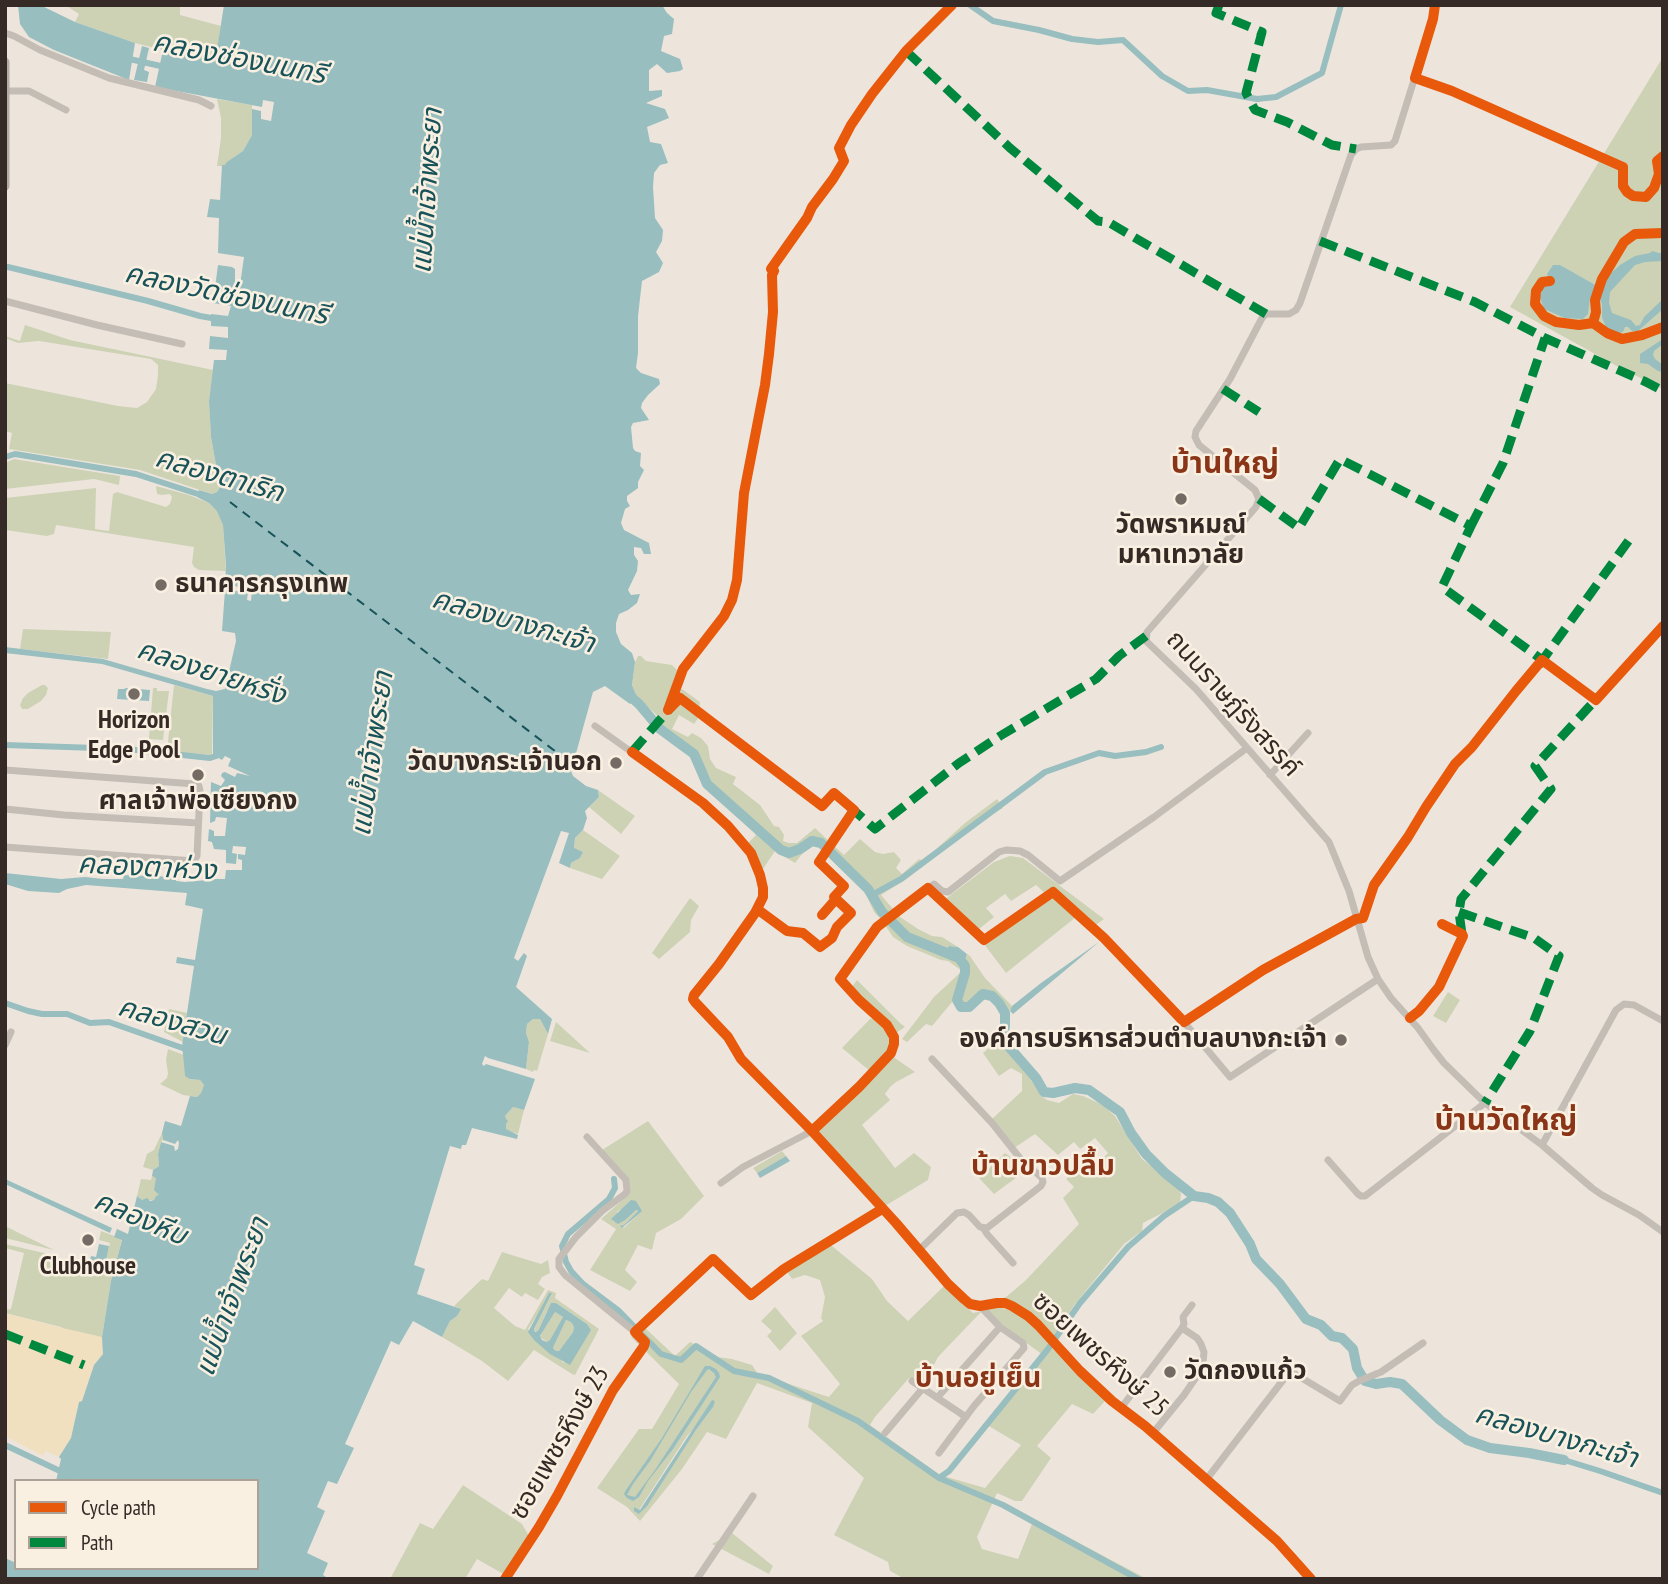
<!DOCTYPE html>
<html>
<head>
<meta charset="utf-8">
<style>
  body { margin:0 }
  #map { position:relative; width:1668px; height:1584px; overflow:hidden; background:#ede5dc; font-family:"PT Sans Narrow",sans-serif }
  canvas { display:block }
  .frame { position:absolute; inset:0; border:7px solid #352a25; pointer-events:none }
  .legend { position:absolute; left:14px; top:1479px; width:245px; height:91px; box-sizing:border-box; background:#faf0e2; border:2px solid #aba196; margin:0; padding:9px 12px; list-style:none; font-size:21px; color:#352a25 }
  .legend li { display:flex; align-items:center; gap:14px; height:35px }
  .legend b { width:35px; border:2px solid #aba196 }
</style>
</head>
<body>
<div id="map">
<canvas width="1668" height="1584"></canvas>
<div class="frame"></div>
<ul class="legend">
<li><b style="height:9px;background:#e8590c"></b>Cycle path</li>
<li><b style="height:9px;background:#00873e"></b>Path</li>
</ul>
</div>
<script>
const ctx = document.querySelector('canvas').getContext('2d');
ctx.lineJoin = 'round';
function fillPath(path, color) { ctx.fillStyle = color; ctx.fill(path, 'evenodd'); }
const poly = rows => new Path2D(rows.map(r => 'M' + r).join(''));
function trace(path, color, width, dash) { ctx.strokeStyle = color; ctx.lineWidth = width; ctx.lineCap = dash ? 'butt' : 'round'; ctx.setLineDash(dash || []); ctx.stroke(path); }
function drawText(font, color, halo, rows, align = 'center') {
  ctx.font = font + ' "PT Sans Narrow","Noto Sans Thai",sans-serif'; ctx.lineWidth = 5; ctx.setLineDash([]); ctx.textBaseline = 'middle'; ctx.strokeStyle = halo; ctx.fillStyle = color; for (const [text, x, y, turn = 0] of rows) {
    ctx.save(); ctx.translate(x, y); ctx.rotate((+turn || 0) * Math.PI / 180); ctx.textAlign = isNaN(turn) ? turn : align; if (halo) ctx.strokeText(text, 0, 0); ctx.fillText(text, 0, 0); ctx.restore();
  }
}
const green = poly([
  [65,5,180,5,180,15,221,26,215,63,135,43,75,22,79,14],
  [1663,57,1663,389,1624,370,1510,307],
  [217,99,252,105,252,135,243,151,228,162,225,166,217,166,221,138,221,118],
  [25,325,70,340,213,370,209,401,211,437,220,487,217,492,212,494,140,470,9,449,12,433,5,431,5,383,118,406,137,408,147,402,156,389,158,375,158,365,151,359,39,341,18,343,5,338,5,336,20,341],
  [14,459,120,476,119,485,94,479,5,489,5,463],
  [156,486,189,495,209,503,218,511,223,525,226,571,199,570,194,567,192,563,194,547,56,525,54,534,47,536,5,530,5,498,96,488,95,529,109,531,113,494,117,492,166,507,170,504,172,497,170,494,162,495,157,494],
  [23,629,111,632,108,659,20,649],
  [638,656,641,656,646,661,672,665,680,673,671,695,682,689,700,702,699,717,694,724,679,715,672,729,688,737,692,733,701,738,708,746,710,759,716,768,736,777,733,784,760,805,774,826,779,827,784,835,783,841,789,843,797,843,815,828,844,855,860,839,875,852,883,854,894,852,901,860,896,868,902,874,919,859,923,861,965,823,997,799,1003,808,964,831,930,861,905,880,881,895,900,917,918,929,932,936,942,937,958,947,949,946,945,954,954,957,964,966,967,954,970,956,985,978,1012,1006,1010,1011,988,992,982,990,970,1002,965,1004,960,999,953,1001,932,1026,926,1024,907,1042,902,1039,934,997,962,971,948,961,941,960,907,946,893,937,881,919,874,912,865,892,821,845,813,842,809,845,795,863,775,851,761,872,754,852,748,843,756,835,733,809,706,786,691,755,675,746,655,730,662,720,637,697,632,685,635,662],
  [42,685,45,685,48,688,46,695,41,701,28,709,22,709,20,705,23,698,28,693],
  [174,685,213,696,212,755,167,751],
  [153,688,157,688,157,691,169,691,163,740,149,739],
  [598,790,635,816,621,834,589,807,599,797],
  [583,830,620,856,602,879,570,868,571,863,580,858,583,852,574,849,575,838],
  [1010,856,1023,858,1104,919,1089,930,1076,917,1006,973,984,944,1049,897,1036,885,1011,901,1005,894,986,908,994,917,979,929,961,921,944,900,994,862],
  [690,898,699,906,691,920,690,932,659,959,652,953],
  [857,980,899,1022,905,1027,896,1033,851,988],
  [1448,992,1460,1000,1446,1023,1433,1016],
  [169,1009,187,1013,183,1042,164,1032],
  [875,1018,886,1030,891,1042,890,1050,870,1071,842,1048,870,1019],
  [533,1019,540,1019,548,1034,537,1071,534,1070,533,1072,526,1069,529,1042,526,1033,527,1024],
  [556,1022,590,1053,550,1041],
  [997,1041,1023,1069,1033,1082,1040,1095,1047,1100,1059,1103,1073,1094,1083,1096,1103,1105,1115,1116,1142,1159,1178,1187,1181,1194,1180,1204,1143,1223,1142,1231,1124,1244,1075,1304,1053,1337,1016,1305,1001,1299,1006,1297,1025,1281,1079,1224,1063,1198,1074,1187,1066,1179,1088,1161,1097,1164,1108,1153,1095,1138,1080,1149,1074,1142,1058,1155,1035,1134,1014,1148,992,1119,1022,1091,1022,1074,1011,1068,999,1076,983,1053],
  [168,1049,184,1055,184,1064,190,1079,200,1080,204,1085,201,1093,197,1097,183,1095,160,1084,167,1078,168,1073,166,1060],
  [892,1056,915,1072,896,1082,890,1087,885,1094,890,1100,862,1125,895,1168,914,1153,931,1167,928,1180,885,1206,818,1132,819,1129,854,1096],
  [513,1107,524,1110,518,1134,506,1130,505,1116],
  [648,1121,704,1196,681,1219,656,1233,652,1250,638,1245,625,1270,637,1282,630,1291,590,1270,616,1229,601,1219,627,1196,630,1183,602,1150],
  [636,1201,641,1211,625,1227,622,1228,621,1226,624,1225,638,1211,636,1210,613,1222,618,1211],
  [162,1133,163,1140,161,1142,158,1154,159,1166,153,1170,143,1167,147,1154,154,1150],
  [782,1151,786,1156,757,1173,753,1168],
  [1005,1153,1028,1169,994,1194,979,1178],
  [152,1176,157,1178,159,1195,154,1200,142,1200,137,1196,141,1179,151,1180],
  [5,1226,21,1234,54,1250,5,1238],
  [101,1231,122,1239,111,1281,102,1337,103,1354,61,1327,5,1313,5,1310,11,1309,24,1253,5,1248,5,1244,44,1253,65,1262,78,1263,82,1261,89,1265,104,1265,110,1243,99,1240],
  [826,1241,872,1279,887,1301,908,1321,944,1286,973,1313,982,1311,938,1357,924,1384,909,1378,875,1417,870,1425,940,1475,985,1488,1021,1445,987,1425,1052,1348,1106,1400,1093,1414,1072,1404,1037,1446,1051,1458,1022,1501,1015,1501,997,1493,977,1537,982,1549,1018,1559,1034,1519,1147,1579,905,1579,890,1571,888,1562,834,1535,864,1478,808,1427,812,1403,757,1383,726,1439,707,1432,682,1469,640,1521,627,1507,597,1488,639,1429,652,1429,679,1384,631,1337,644,1327,675,1356,690,1342,718,1357,732,1359,752,1365,758,1374,829,1397,840,1384,801,1336,823,1321,821,1318,825,1297,820,1280,805,1275,792,1279,784,1267],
  [713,1407,696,1430,639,1514,634,1507,639,1510,687,1436],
  [502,1252,541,1264,548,1260,550,1273,542,1277,538,1284,545,1289,538,1300,525,1293,522,1297,509,1288,494,1308,515,1326,525,1330,548,1290,556,1293,555,1298,599,1329,575,1375,572,1374,534,1350,508,1381,482,1361,442,1337,450,1321,457,1316,460,1309,454,1306,482,1279,488,1281],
  [552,1293,534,1329,536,1332,538,1331,547,1311,556,1303,587,1324,591,1330,564,1363,528,1329],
  [775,1307,797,1333,780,1351,767,1336,772,1331,761,1321],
  [997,1307,1006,1309,1020,1315,1048,1339,1049,1344,1043,1355,1006,1328,986,1309],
  [555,1312,563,1317,550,1341,547,1342,540,1337,543,1331],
  [566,1320,571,1322,574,1327,573,1332,559,1351,556,1351,553,1348],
  [463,1485,522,1524,529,1536,505,1575,477,1559,465,1579,390,1579,420,1523,433,1529],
  [732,1533,773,1566,769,1574,712,1544]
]);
const sand = poly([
  [5,1313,54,1326,102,1337,103,1354,94,1365,82,1401,79,1402,71,1438,59,1457,46,1451,43,1456,5,1436]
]);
const water = poly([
  [18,5,40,5,75,22,135,43,129,80,54,50,29,37,20,24],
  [224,5,662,5,667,13,674,19,672,34,664,36,661,51,680,59,683,69,680,71,667,73,657,64,649,70,649,91,662,90,662,96,646,103,665,109,669,118,647,127,650,142,661,144,668,163,660,165,654,173,653,187,655,218,663,230,662,241,656,252,663,263,659,272,642,281,638,316,638,353,636,368,641,373,659,379,660,384,648,395,642,403,641,408,649,420,633,423,631,427,633,448,635,451,641,453,640,466,644,470,638,482,638,488,627,496,627,501,630,506,625,509,621,523,624,530,649,543,651,554,644,554,641,548,634,547,634,555,638,561,637,571,628,590,631,595,640,594,637,603,628,610,619,614,616,623,616,632,621,644,632,653,635,662,632,685,637,697,630,704,605,686,593,692,575,757,572,756,568,769,571,771,573,776,586,786,598,790,599,797,585,811,587,818,583,830,575,838,574,848,583,852,580,858,571,863,570,868,559,863,569,833,561,831,514,958,518,961,524,953,527,956,516,987,552,1019,548,1034,540,1019,533,1019,527,1024,526,1033,529,1042,526,1069,488,1058,485,1056,482,1064,484,1066,486,1064,535,1079,524,1110,513,1107,505,1116,506,1119,508,1121,506,1124,506,1129,518,1135,517,1139,472,1128,466,1145,462,1145,461,1149,450,1146,414,1265,425,1269,417,1294,461,1309,457,1316,450,1321,442,1337,413,1321,399,1345,391,1341,345,1444,354,1448,337,1484,328,1481,317,1507,325,1511,307,1553,328,1563,323,1575,329,1579,5,1579,5,1558,16,1563,16,1568,257,1568,257,1481,56,1481,61,1459,59,1457,71,1438,79,1402,82,1401,94,1365,103,1354,102,1337,111,1281,122,1240,114,1237,117,1229,128,1234,137,1196,142,1200,147,1198,150,1201,154,1200,156,1196,159,1195,154,1190,156,1178,152,1176,153,1170,159,1166,158,1154,161,1142,174,1146,175,1151,178,1149,179,1143,178,1140,175,1144,163,1140,162,1133,165,1121,181,1126,190,1096,197,1097,201,1093,204,1085,200,1080,190,1079,185,1076,184,1064,182,1046,194,966,176,963,177,957,195,960,203,909,185,905,187,893,86,885,67,889,59,893,28,891,5,884,5,873,61,879,85,877,103,879,123,879,124,875,175,877,176,881,185,882,207,880,208,879,225,879,226,870,242,870,242,860,238,859,238,854,245,855,246,847,233,846,232,853,237,854,236,864,226,863,226,850,214,849,212,842,208,841,209,829,214,831,214,836,225,836,227,818,216,817,215,821,210,823,211,782,221,786,225,780,221,776,222,773,225,772,235,777,237,773,250,776,228,766,231,759,225,756,222,760,217,757,213,758,213,696,102,664,5,653,5,647,103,659,207,689,216,691,225,689,236,641,235,633,222,631,225,590,248,592,247,600,251,601,253,579,248,578,248,587,225,586,226,566,223,525,217,511,209,503,197,497,199,490,212,494,217,492,220,487,211,437,209,401,214,360,226,360,227,350,209,349,210,336,228,338,228,327,211,326,211,314,228,316,231,306,213,303,218,265,232,267,235,269,235,284,240,285,244,257,218,253,219,218,207,217,210,199,220,200,222,165,225,165,227,162,243,151,252,135,252,109,261,111,261,119,271,121,274,102,263,100,262,107,155,87,163,50,215,62],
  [142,46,149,48,144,70,149,72,147,82,134,80],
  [1652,251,1659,253,1663,253,1663,261,1645,262,1635,265,1610,292,1609,303,1612,313,1631,320,1636,326,1640,325,1644,317,1663,299,1663,309,1638,331,1632,331,1628,327,1625,327,1623,332,1616,334,1607,330,1602,317,1602,304,1600,299,1590,298,1588,314,1583,319,1565,318,1544,309,1540,297,1543,287,1551,283,1547,274,1553,265,1560,265,1597,286,1620,265,1635,256,1650,253],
  [1663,339,1663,344,1654,351,1653,355,1655,359,1663,365,1663,372,1658,371,1648,364,1640,363,1640,354],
  [126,688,150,690,149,701,117,699,118,689,124,689],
  [1099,942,1013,1014,1010,1011,1012,1006,1041,983],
  [949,946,958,947,967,954,963,967,954,957,944,954],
  [786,1156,790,1161,760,1178,757,1173],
  [5,1179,112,1228,110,1233,5,1184],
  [631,1200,636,1201,642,1211,622,1228,620,1226,624,1225,638,1211,636,1210,625,1220,618,1224,611,1219],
  [99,1244,109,1246,105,1265,101,1264,100,1268,89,1265,91,1256,96,1257],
  [549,1293,552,1293,534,1329,535,1332,538,1331,551,1303,556,1303,587,1324,591,1330,570,1365,550,1354,534,1340,528,1332],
  [555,1312,563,1317,550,1340,547,1342,542,1340,540,1336],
  [566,1320,571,1322,574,1327,573,1332,559,1351,556,1351,553,1348],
  [705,1366,710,1366,716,1369,719,1373,720,1377,673,1449,648,1481,639,1497,633,1501,627,1498,624,1494,626,1490,662,1438],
  [709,1369,714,1373,716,1377,655,1470,635,1497,627,1495,633,1484,650,1461,691,1392,707,1370],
  [712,1400,715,1401,713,1407,696,1430,647,1506,639,1514,634,1511,634,1507,640,1510]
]);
const canal = poly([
  [970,5,993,21,1039,30,1072,39,1098,42,1123,40,1162,76,1188,91,1207,90,1257,99,1276,97,1322,73,1341,5],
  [125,58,165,67],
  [8,267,148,301,200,316,217,319],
  [5,457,15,454,136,474,204,496],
  [5,745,127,749,210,758,219,755],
  [872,895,901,879,1045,772,1099,753,1115,756,1146,752,1161,747],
  [5,1003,28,1011,42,1014,67,1014,90,1023,109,1022,191,1051],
  [614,1179,615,1188,609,1199,568,1234,562,1246,566,1262,571,1271,583,1284,619,1311,661,1354,681,1360,696,1346,734,1371,769,1378,858,1421,939,1478,1003,1505,1138,1579],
  [5,1445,81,1481],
  [1564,1460,1600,1471,1663,1493],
  [939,1478,949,1471,1048,1349,1080,1303,1128,1247,1164,1216,1194,1196]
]);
const river = poly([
  [624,691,639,704,660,729,694,754,707,784,781,850,789,853,800,849,812,841,821,843,868,889,882,912,907,937,959,958,965,966,965,973,957,1000,961,1007,969,1007,983,994,992,996,999,1003,1005,1013,1005,1025,1003,1040,1036,1078,1044,1092,1053,1093,1075,1088,1089,1090,1120,1112,1131,1133,1146,1154,1165,1173,1194,1196,1208,1198,1218,1202,1230,1213,1250,1244,1256,1259,1280,1284,1306,1319,1321,1325,1332,1336,1342,1338,1353,1349,1357,1368,1365,1381,1376,1384,1390,1382,1402,1384,1440,1420,1467,1440,1490,1448,1529,1453,1564,1460]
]);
const ferry = poly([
  [230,502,564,758]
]);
const minor = poly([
  [1435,5,1433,19,1395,141,1391,145,1361,147,1356,149,1351,155,1300,303,1296,310,1289,314,1266,314,1262,318,1230,379,1196,431,1195,437,1199,445,1255,490,1259,499,1256,507,1147,632,1146,641,1196,689,1329,842,1349,891,1368,957,1378,979,1391,998,1418,1028,1433,1049,1444,1063,1485,1103,1542,1145,1592,1188,1602,1195,1639,1215,1663,1232],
  [5,33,14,36,40,50,109,78,199,100,211,106],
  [6,91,29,91,66,110],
  [5,301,97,325,182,344],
  [595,726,703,803,728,826,751,853,763,888,763,897,755,913,719,964,694,995,693,999,695,1002,728,1037,741,1059,812,1131,896,1223,948,1284,964,1299,970,1304,980,1306,997,1303,1005,1303,1012,1306,1028,1316,1038,1325,1080,1371,1112,1401,1145,1426,1277,1541,1311,1579],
  [5,770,195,784,199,786,200,791,197,856,194,861,5,847],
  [1270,775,1308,733],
  [5,809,64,815,198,823],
  [1109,944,1184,1022,1230,1077,1378,979],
  [5,1045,11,1032],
  [1542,1145,1616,1010,1624,1004,1634,1005,1663,1021],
  [1328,1160,1358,1194,1361,1196,1365,1196,1485,1103],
  [721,1183,743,1167,812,1131,859,1087,891,1053,894,1044,894,1037,887,1025,859,1000,840,979,877,927,883,922,934,884,942,891,948,892,999,852,1006,850,1020,851,1028,855,1060,881,1154,817,1247,748],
  [984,1229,987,1234,1013,1263],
  [919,1250,957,1213,964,1212,969,1215,980,1227,987,1228,1041,1186,1043,1182,1042,1178,1019,1157,992,1123,932,1059],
  [912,1381,966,1417],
  [937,1398,1000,1327],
  [1121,1408,1182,1328,1184,1324,1183,1317,1192,1305],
  [885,1433,923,1388],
  [1153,1433,1184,1395,1201,1370,1203,1363,1204,1352,1201,1344,1197,1338,1182,1328],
  [939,1453,974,1406,1024,1348,1023,1343,1000,1327,980,1306],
  [1206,1480,1290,1371,1340,1401,1352,1385,1359,1381,1381,1372,1423,1343],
  [505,1579,539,1527,557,1496,606,1402,645,1344,635,1332,565,1275,559,1267,559,1259,576,1237,602,1211,625,1194,627,1191,626,1180,587,1137],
  [697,1579,753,1496]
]);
const major = poly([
  [5,62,5,186]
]);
const quiet = poly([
  [1219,5,1216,13,1262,32,1246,93,1255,110,1287,122,1332,145,1356,149],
  [906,51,1010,148,1098,221,1108,222,1266,314],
  [1320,241,1475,302,1545,338,1646,382,1663,391],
  [1223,389,1259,412],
  [1259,499,1299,528,1340,459,1471,526,1442,587,1545,662],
  [1471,526,1503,463,1545,338],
  [1539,665,1632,536],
  [632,752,672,706],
  [849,806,875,829,959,763,1000,736,1096,679,1119,656,1146,636],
  [1459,912,1534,938,1559,956,1530,1031,1485,1103],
  [1462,934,1459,912,1461,899,1551,789,1535,766,1599,696],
  [5,1334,84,1365]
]);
const cycleway = poly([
  [1435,5,1433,19,1415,78,1452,91,1623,167,1623,186,1627,192,1633,196,1646,197,1654,188,1659,174,1657,161,1663,156],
  [1550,281,1542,282,1536,291,1535,304,1544,316,1556,322,1579,325,1593,323,1607,333,1622,339,1642,335,1663,327],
  [1593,323,1596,312,1595,300,1602,279,1624,242,1635,234,1663,233],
  [668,710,683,669,724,616,732,600,737,580,744,493,765,385,769,354,773,312,772,275,774,271,771,269,807,218,812,207,833,179,844,161,839,148,851,125,872,94,906,51,952,5],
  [668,710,680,698,822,806,834,793,854,810,819,862,844,886,834,897,836,899],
  [632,752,703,803,728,826,751,853,760,875,763,888,763,897,755,913,719,964,694,995,693,999,695,1002,728,1037,741,1059,812,1131,896,1223,948,1284,964,1299,970,1304,980,1306,997,1303,1005,1303,1012,1306,1028,1316,1038,1325,1080,1371,1112,1401,1145,1426,1277,1541,1311,1579],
  [757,909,787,931,803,933,820,947,832,938,837,927,851,913,836,899,822,915],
  [1410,1018,1419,1011,1439,987,1463,936,1462,934,1442,924],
  [812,1131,859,1087,891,1053,894,1044,894,1037,887,1025,859,1000,840,979,877,927,928,888,984,940,1053,892,1104,938,1184,1022,1263,970,1356,919,1363,918,1374,885,1408,837,1426,807,1455,764,1472,747,1516,691,1542,660,1596,700,1663,626],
  [505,1579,539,1527,557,1496,613,1390,644,1346,645,1342,635,1332,713,1259,751,1295,784,1269,882,1209]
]);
const markers = [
  [1181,499,7,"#756b65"],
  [161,585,7,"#756b65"],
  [134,694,7,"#756b65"],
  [616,763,7,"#756b65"],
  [198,775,7,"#756b65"],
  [1341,1040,7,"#756b65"],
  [88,1240,7,"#756b65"],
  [1170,1372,7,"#756b65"]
];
const poiNames = [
  ["วัดพราหมณ์",1181,526],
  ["มหาเทวาลัย",1181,556],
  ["ธนาคารกรุงเทพ",175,585,"left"],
  ["Horizon",134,721],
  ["Edge Pool",134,751],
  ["วัดบางกระเจ้านอก",602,763,"right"],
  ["ศาลเจ้าพ่อเซียงกง",198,802],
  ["องค์การบริหารส่วนตำบลบางกะเจ้า",1327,1040,"right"],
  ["Clubhouse",88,1267],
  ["วัดกองแก้ว",1184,1372,"left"]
];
const streetNames = [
  ["ถนนราษฎ์รังสรรค์",1233,704,48],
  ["ซอยเพชรหึงษ์ 25",1100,1355,42],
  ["ซอยเพชรหึงษ์ 23",560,1443,-60]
];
const waterNames = [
  ["คลองช่องนนทรี",239,59,11],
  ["แม่น้ำเจ้าพระยา",428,191,-86],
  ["คลองวัดช่องนนทรี",226,295,12],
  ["คลองตาเริก",219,476,16],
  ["คลองบางกะเจ้า",513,622,16],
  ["คลองยายหรั่ง",211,673,18],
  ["แม่น้ำเจ้าพระยา",373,754,-82],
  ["คลองตาห่วง",147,868,3],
  ["คลองสวน",172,1022,16],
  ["คลองหีบ",140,1219,23],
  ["แม่น้ำเจ้าพระยา",233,1297,-70],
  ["คลองบางกะเจ้า",1556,1437,16]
];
const neighbourhoodNames = [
  ["บ้านขาวปลื้ม",1043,1167],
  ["บ้านอยู่เย็น",978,1379]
];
const quarterNames = [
  ["บ้านใหญ่",1225,464],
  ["บ้านวัดใหญ่",1506,1121]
];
fillPath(green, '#cdd2b5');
fillPath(sand, '#f0e0c0');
fillPath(water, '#98bebf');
trace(canal, '#98bebf', 6);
trace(river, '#98bebf', 10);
trace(ferry, '#175359', 2, [9, 7]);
trace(minor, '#c4bdb6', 7);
trace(major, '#b3aba5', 9);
trace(quiet, '#00873e', 9, [18, 9]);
trace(cycleway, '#e8590c', 10);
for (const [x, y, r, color] of markers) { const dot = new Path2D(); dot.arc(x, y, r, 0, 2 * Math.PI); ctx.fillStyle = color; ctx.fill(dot); trace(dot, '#faf0e2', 2.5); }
drawText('bold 26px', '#352a25', '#faf0e2', poiNames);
drawText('26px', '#352a25', '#faf0e2', streetNames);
drawText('italic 28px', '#175359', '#faf0e2', waterNames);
drawText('bold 28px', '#8a3517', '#faf0e2', neighbourhoodNames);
drawText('bold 30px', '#8a3517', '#faf0e2', quarterNames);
</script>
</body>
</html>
